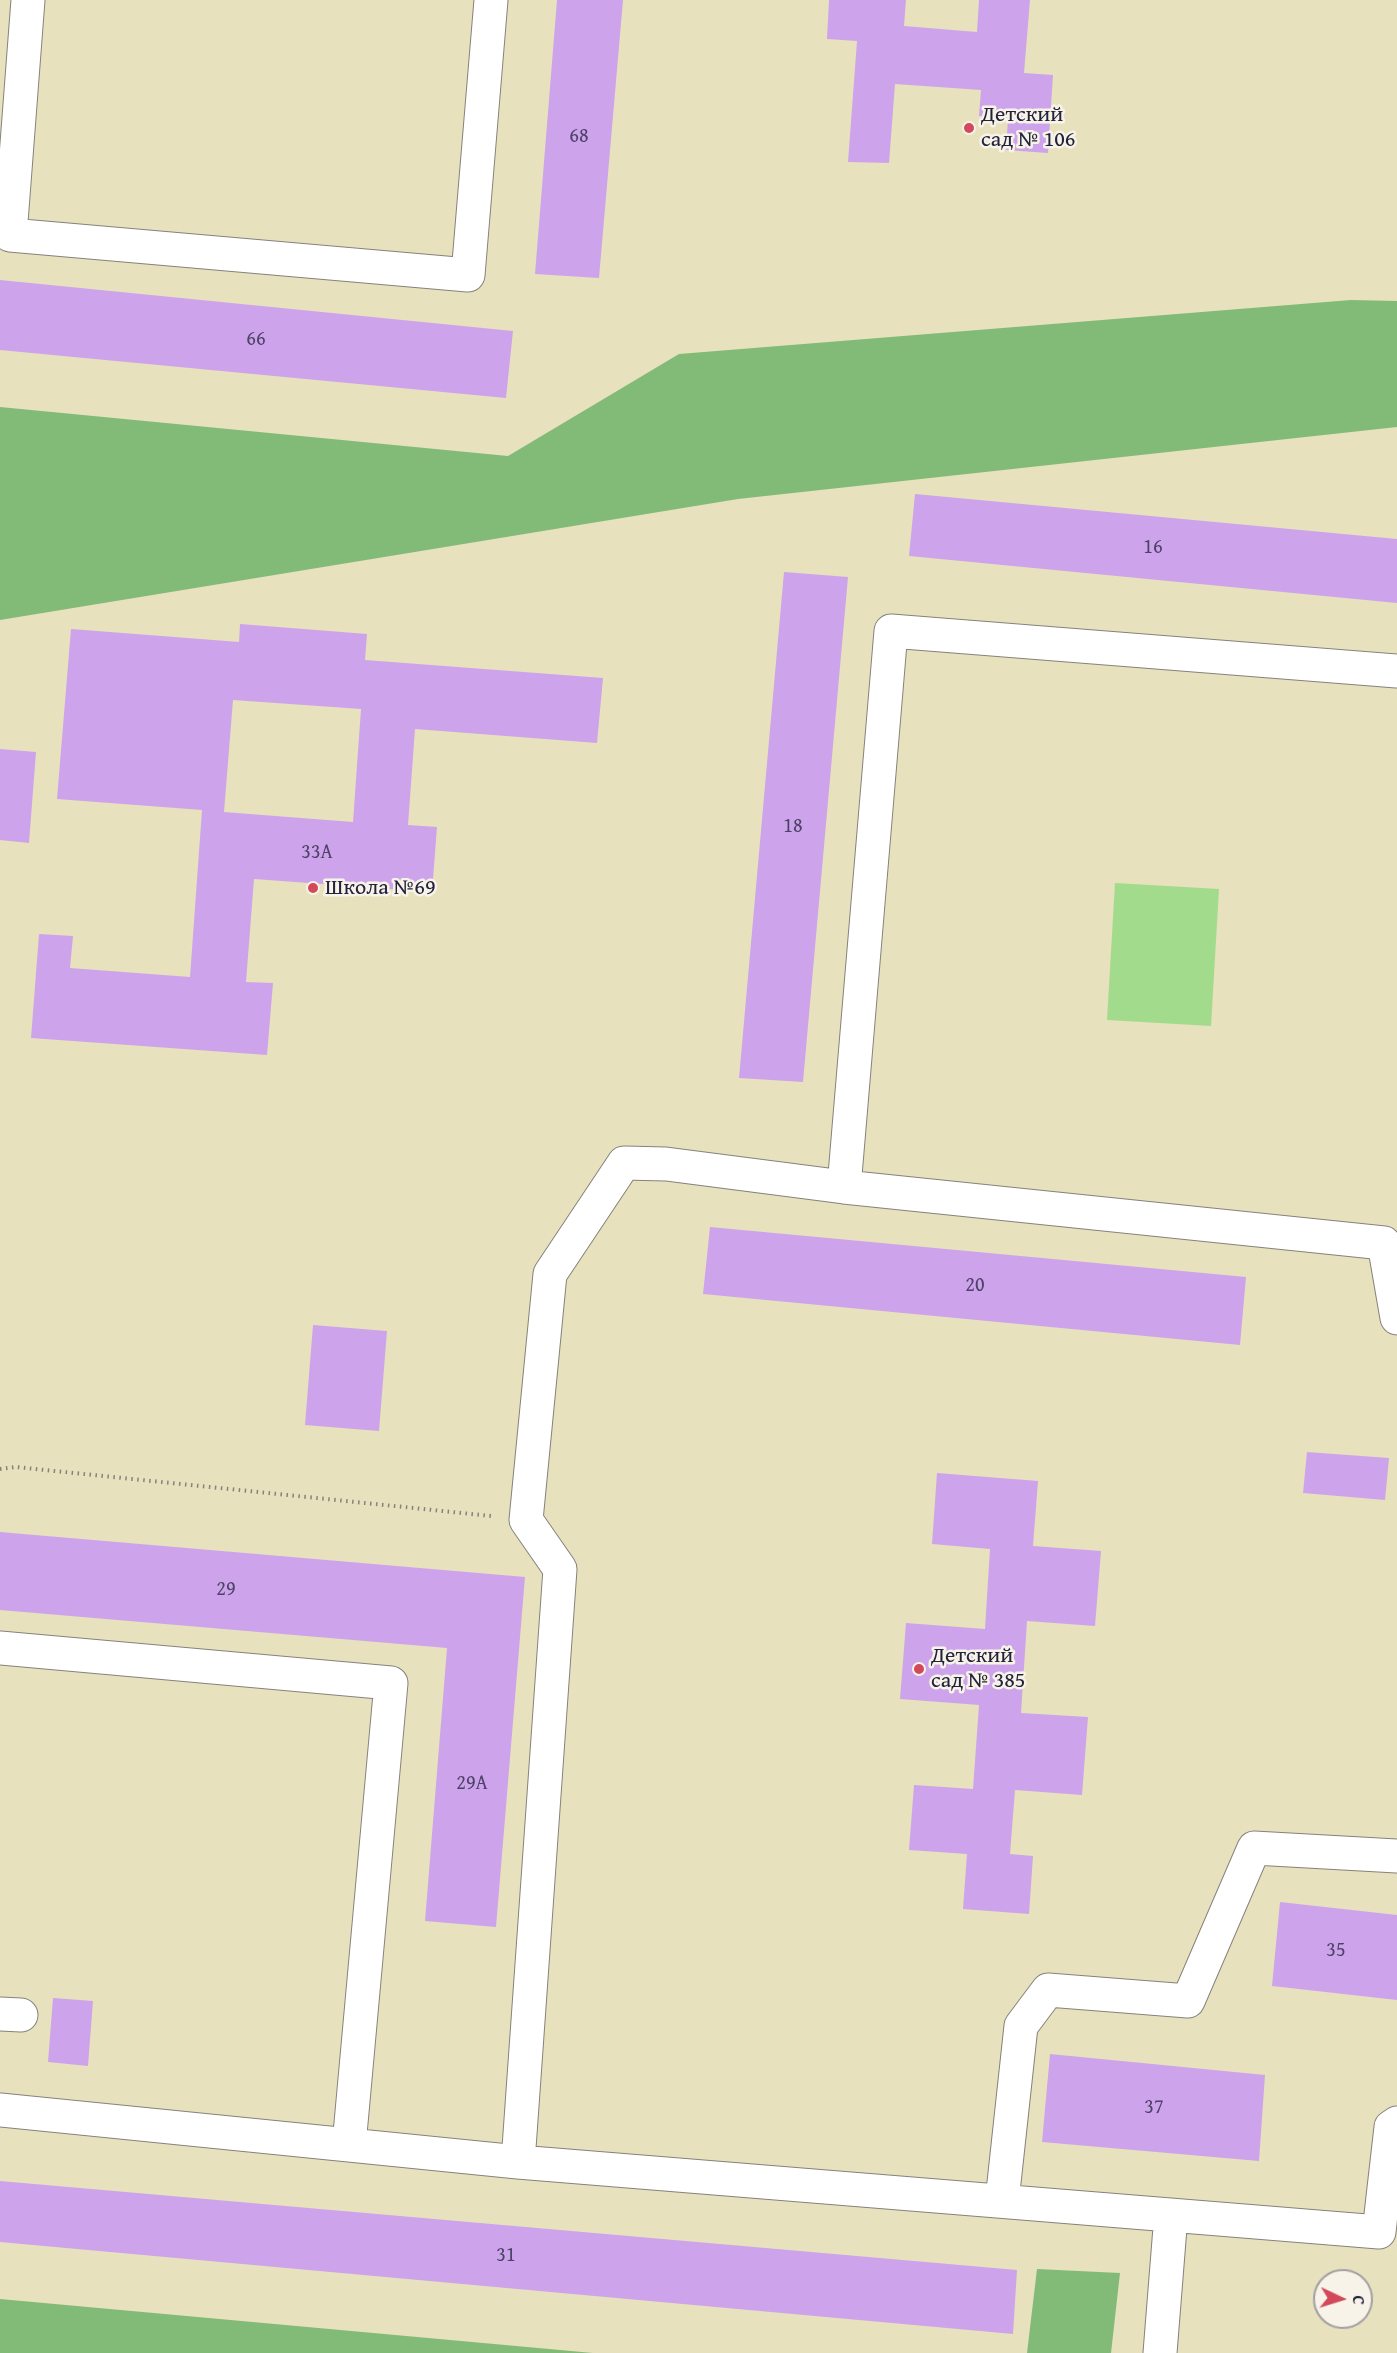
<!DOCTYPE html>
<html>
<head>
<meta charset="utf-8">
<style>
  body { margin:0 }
  #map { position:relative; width:1397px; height:2353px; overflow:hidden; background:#e8e1bd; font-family:"Gentium Book Plus",serif }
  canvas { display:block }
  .north { position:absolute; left:1313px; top:2269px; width:60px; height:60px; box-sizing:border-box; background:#f7f3e8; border:2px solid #a29fa3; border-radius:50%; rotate:94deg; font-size:16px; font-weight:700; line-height:24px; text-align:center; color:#22223b }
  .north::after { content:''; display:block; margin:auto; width:21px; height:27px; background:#d1495b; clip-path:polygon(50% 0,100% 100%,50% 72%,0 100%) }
</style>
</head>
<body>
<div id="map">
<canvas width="1397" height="2353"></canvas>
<div class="north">С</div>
</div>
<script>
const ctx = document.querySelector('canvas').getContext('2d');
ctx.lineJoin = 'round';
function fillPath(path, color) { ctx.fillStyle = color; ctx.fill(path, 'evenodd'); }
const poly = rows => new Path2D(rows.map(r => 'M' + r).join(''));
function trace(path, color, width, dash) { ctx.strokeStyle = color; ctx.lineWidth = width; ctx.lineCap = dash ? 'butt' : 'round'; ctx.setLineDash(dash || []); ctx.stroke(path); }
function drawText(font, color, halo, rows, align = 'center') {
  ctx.font = font + ' "Gentium Book Plus",serif'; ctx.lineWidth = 5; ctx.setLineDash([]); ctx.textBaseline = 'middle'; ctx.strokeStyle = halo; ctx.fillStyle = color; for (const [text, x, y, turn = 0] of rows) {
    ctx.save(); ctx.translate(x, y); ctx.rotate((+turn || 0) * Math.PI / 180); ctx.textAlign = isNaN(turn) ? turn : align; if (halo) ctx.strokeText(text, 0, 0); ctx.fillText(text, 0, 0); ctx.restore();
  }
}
const green = poly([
  [1115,883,1219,889,1211,1026,1107,1020]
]);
const forest = poly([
  [1351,300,1397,301,1397,427,738,499,0,620,0,407,508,456,679,354],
  [1037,2269,1120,2273,1111,2353,1027,2353],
  [0,2299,593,2353,0,2353]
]);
const building = poly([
  [557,0,623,0,599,278,535,274],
  [829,0,906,0,904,26,977,32,979,0,1030,0,1024,73,1053,75,1048,153,1006,150,1008,119,979,116,981,90,895,84,889,163,848,162,857,41,827,39],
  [0,280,513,331,506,398,0,350],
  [915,494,1397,539,1397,603,909,556],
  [784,572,848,577,803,1082,739,1078],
  [240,624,367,634,365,660,603,678,597,743,415,729,408,825,437,827,432,892,254,879,246,982,273,983,267,1055,31,1038,39,934,73,936,70,968,190,977,202,810,57,799,71,629,239,642],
  [233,700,361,709,353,822,224,812],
  [0,749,36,752,29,843,0,840],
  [710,1227,1246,1277,1240,1345,703,1294],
  [313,1325,387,1331,379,1431,305,1425],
  [1307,1452,1389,1458,1385,1500,1303,1493],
  [937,1473,1038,1481,1033,1546,1101,1551,1095,1626,1027,1621,1021,1713,1088,1717,1082,1795,1015,1790,1010,1854,1033,1856,1029,1914,963,1909,967,1854,909,1850,914,1785,973,1789,979,1705,900,1699,906,1623,985,1629,990,1549,932,1544],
  [0,1532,525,1577,496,1927,425,1921,447,1648,0,1610],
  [1280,1902,1397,1915,1397,2000,1272,1986],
  [53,1998,93,2001,88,2066,48,2062],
  [1050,2054,1265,2075,1259,2161,1042,2142],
  [0,2181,1017,2270,1013,2334,0,2242]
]);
const path = poly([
  [0,1469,16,1467,491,1516]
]);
const minor = poly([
  [28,0,10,235,468,275,491,0],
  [1397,671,891,631,844,1187,1384,1243,1397,1318],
  [0,1648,391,1683,349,2145],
  [0,2014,21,2015],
  [0,2110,518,2162,1379,2232,1391,2127,1397,2123],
  [518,2162,560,1569,526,1520,550,1274,624,1163,666,1164,844,1187],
  [1002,2201,1021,2026,1048,1990,1188,2001,1254,1848,1397,1856],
  [1160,2353,1171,2215]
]);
const markers = [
  [969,128,6,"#d1495b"],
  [313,888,6,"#d1495b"],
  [919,1669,6,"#d1495b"]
];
const numberNames = [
  ["68",579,137],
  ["66",256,340],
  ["16",1153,548],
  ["18",793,827],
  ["33А",317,853],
  ["20",975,1286],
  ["29",226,1590],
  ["29А",472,1784],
  ["35",1336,1951],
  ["37",1154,2108],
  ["31",506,2256]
];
const poiNames = [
  ["Детский",981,115],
  ["сад № 106",981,140],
  ["Школа №69",325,888],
  ["Детский",931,1656],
  ["сад № 385",931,1681]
];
fillPath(green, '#a3db8d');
fillPath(forest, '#82bb78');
fillPath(building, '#cda4eb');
trace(minor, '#85827c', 35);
trace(path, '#85827c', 4, [1.5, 4.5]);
trace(minor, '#fff', 33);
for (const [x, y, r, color] of markers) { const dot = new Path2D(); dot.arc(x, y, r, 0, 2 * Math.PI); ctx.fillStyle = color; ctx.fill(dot); trace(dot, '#f7f3e8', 2); }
drawText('20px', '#4d4267', null, numberNames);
drawText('22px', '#22223b', '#f7f3e8', poiNames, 'left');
</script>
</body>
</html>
